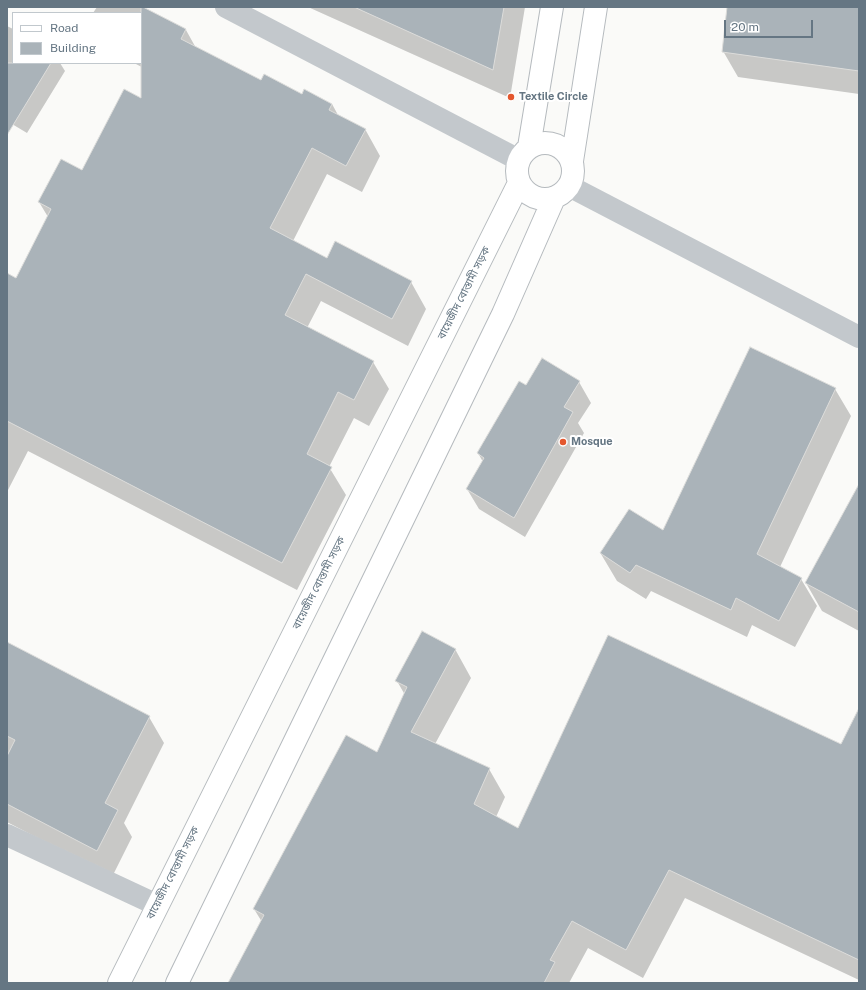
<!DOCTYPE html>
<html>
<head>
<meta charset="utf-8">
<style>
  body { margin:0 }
  #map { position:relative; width:866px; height:990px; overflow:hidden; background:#fafaf8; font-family:"Public Sans",sans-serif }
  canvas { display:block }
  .frame { position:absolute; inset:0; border:8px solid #657683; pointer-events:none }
  .legend { position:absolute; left:12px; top:12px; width:130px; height:52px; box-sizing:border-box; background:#fff; border:1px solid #c1c8cd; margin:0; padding:5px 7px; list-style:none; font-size:12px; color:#657683 }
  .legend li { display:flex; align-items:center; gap:8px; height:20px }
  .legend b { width:20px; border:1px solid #c1c8cd }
  .scale { position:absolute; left:724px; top:20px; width:89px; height:18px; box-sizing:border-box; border:2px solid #657683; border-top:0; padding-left:5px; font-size:12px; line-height:14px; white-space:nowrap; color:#657683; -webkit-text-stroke:3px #fff; paint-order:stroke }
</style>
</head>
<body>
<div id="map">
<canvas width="866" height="990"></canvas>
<div class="frame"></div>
<ul class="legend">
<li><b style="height:5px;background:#fff"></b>Road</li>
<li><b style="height:11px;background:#aab3b9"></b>Building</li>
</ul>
<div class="scale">20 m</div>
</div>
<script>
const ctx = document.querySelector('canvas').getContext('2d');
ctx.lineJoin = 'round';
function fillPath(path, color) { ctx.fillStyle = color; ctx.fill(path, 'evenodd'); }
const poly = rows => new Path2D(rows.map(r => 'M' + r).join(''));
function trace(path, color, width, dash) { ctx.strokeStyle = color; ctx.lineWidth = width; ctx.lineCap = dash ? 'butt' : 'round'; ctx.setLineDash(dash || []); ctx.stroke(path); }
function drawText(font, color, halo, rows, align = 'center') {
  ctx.font = font + ' "Public Sans","Noto Sans Bengali",sans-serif'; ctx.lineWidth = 4; ctx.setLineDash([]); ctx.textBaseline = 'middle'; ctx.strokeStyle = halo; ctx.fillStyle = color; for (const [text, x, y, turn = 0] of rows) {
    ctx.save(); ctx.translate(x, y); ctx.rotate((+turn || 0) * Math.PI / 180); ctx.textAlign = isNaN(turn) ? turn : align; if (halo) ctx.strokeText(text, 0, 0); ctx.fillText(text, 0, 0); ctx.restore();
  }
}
const shadow = poly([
  [97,7,141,7,186,30,196,48,261,82,332,104,338,115,365,129,380,156,362,192,327,174,293,241,328,259,411,282,426,309,408,346,321,301,307,328,373,362,389,389,369,426,354,418,329,467,346,495,297,590,28,451,7,492,7,275,16,279,48,217,39,202,82,171,247,153,260,128,134,63,141,63,141,13,93,13],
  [308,7,525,7,510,98],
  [728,7,859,7,859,94,738,77,723,51],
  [7,26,13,29,13,63,60,63,65,71,27,133,7,121],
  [579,382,591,403,578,423,584,433,525,537,479,509,467,489,483,462,478,453,526,386],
  [835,389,851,416,780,567,801,579,817,606,795,647,752,625,747,637,651,591,646,599,617,581,601,554,663,532],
  [859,486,859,631,822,611,806,583],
  [7,643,149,717,164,743,124,823,132,837,112,877,7,822],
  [455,649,471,678,435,744,489,769,505,797,496,817,518,829,841,745,859,711,859,980,685,898,643,978,588,948,569,983,229,983,262,922,254,909,377,753,405,695,397,681]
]);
const building = poly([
  [141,7,143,7,186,29,181,39,261,80,264,74,302,94,304,89,332,104,329,110,366,129,346,166,312,148,270,228,327,258,335,241,412,281,392,319,306,274,285,315,374,361,354,400,338,392,307,454,332,467,282,563,7,421,7,273,16,278,51,209,38,202,61,159,82,170,124,89,141,98,141,7],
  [354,7,504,7,493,70,354,7],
  [727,7,859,7,859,71,722,52,727,7],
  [7,63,51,63,7,135,7,63],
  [750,347,836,388,757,554,802,578,779,621,736,598,731,610,636,565,630,573,600,553,629,509,663,530,750,347],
  [542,358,580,381,564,407,573,412,514,518,466,489,484,458,477,453,519,381,526,385,542,358],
  [859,484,859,612,805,583,859,484],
  [422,631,456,649,411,732,490,768,474,804,518,828,608,635,841,744,859,708,859,960,669,870,626,950,572,921,550,960,555,962,544,983,228,983,264,915,253,909,346,735,377,752,407,687,395,681,422,631],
  [7,642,150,716,105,803,118,810,97,851,7,804,7,756,15,740,7,736,7,642]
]);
const minor = poly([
  [7,835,157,905]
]);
const tertiary = poly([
  [226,7,519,160],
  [569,186,859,337]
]);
const primary = poly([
  '517 171a28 28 0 1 1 56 0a28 28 0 1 1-56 0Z',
  [529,147,552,7],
  [572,161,596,7],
  [119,983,519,183],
  [177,983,503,314,554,198]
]);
const markers = [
  [511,97,4,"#e4572e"],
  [563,442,4,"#e4572e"]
];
const poiNames = [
  ["Textile Circle",519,97],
  ["Mosque",571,442]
];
const streetNames = [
  ["বায়েজীদ বোস্তামী সড়ক",464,293,-63],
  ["বায়েজীদ বোস্তামী সড়ক",319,583,-63],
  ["বায়েজীদ বোস্তামী সড়ক",173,873,-63]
];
fillPath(shadow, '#0003');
fillPath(building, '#aab3b9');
trace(building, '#dcdcda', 1);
trace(primary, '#b5babe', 24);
trace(minor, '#c3c8cc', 22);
trace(tertiary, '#c3c8cc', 22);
trace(primary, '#fff', 22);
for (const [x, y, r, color] of markers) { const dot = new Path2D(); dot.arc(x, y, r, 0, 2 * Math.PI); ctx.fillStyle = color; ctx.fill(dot); trace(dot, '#fff', 1.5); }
drawText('bold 11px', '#657683', '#fff', poiNames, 'left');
drawText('11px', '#657683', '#fff', streetNames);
</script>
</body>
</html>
